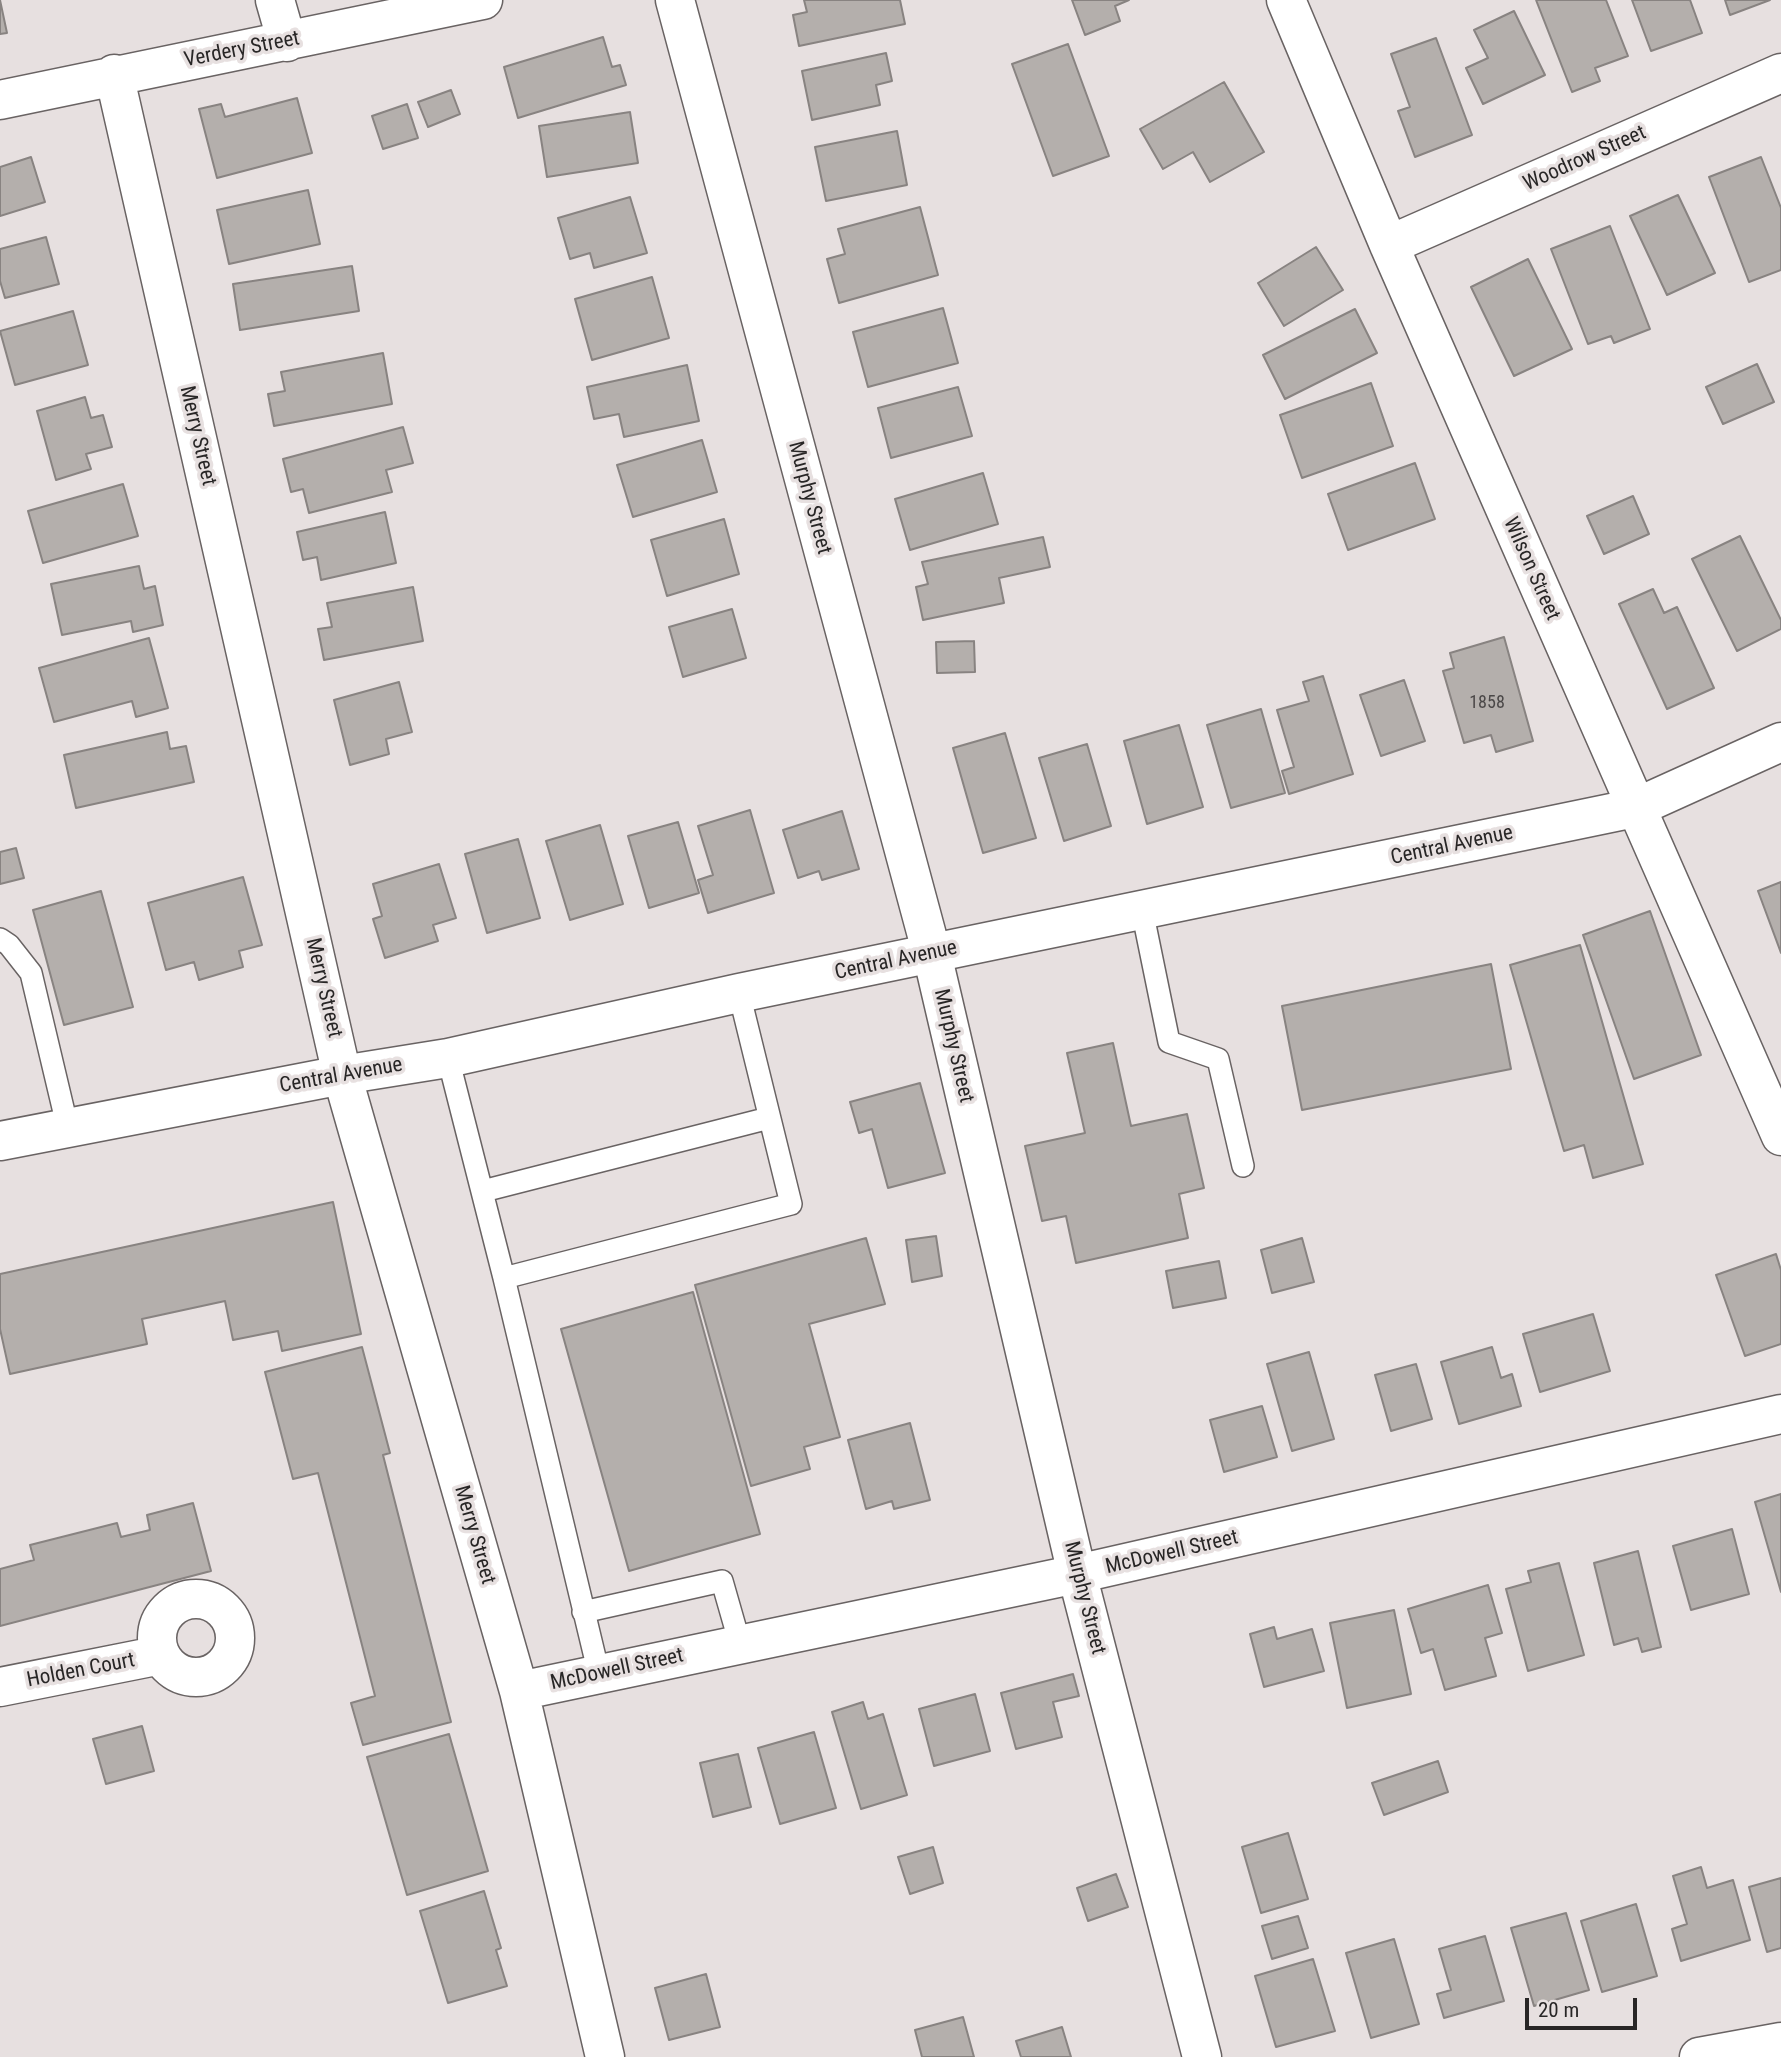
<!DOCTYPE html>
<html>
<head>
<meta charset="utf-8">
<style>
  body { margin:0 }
  #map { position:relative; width:1781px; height:2057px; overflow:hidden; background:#e7e0e0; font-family:"Roboto Condensed",sans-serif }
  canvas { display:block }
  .scale { position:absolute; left:1525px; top:1998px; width:112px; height:32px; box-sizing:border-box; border:4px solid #282626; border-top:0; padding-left:9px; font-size:21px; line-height:24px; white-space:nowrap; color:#282626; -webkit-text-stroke:5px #e7e0e0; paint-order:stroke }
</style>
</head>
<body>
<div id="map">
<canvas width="1781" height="2057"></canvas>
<div class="scale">20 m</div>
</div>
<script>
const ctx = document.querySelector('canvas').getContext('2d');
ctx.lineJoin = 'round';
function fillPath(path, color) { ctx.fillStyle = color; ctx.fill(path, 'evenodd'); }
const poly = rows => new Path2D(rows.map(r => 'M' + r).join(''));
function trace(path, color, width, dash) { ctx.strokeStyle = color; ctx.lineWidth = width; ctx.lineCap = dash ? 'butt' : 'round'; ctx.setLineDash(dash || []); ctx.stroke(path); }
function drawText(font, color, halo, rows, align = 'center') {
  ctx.font = font + ' "Roboto Condensed",sans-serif'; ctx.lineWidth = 7; ctx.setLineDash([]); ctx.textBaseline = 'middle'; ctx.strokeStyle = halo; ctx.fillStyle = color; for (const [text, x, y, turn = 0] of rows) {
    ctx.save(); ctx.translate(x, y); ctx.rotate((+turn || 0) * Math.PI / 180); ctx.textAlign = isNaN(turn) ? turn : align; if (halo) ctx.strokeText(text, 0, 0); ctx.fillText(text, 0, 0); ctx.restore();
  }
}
const building = poly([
  [0,0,7,33,0,34,0,0],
  [804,0,900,0,905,24,799,46,793,15,807,12,804,0],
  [1072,0,1129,0,1115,6,1120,21,1085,35,1072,0],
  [1536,0,1606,0,1628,56,1595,68,1600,81,1572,92,1536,0],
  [1632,0,1690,0,1702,33,1651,51,1632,0],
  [1725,0,1770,0,1730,15,1725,0],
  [1514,11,1545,75,1483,104,1466,68,1488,58,1474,30,1514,11],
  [603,37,612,67,620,65,626,85,518,118,504,67,603,37],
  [1436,38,1472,135,1415,157,1398,111,1410,107,1391,54,1436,38],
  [1068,44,1109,156,1053,176,1012,64,1068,44],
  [886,53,892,81,876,85,880,105,812,120,802,71,886,53],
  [1224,82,1264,152,1210,182,1193,152,1163,169,1140,129,1224,82],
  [451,90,460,114,428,127,418,102,451,90],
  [297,98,312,153,217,178,199,109,221,104,225,117,297,98],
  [407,104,418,138,383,149,372,116,407,104],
  [630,112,638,163,547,177,539,126,630,112],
  [897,131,907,185,826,201,815,147,897,131],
  [31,157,45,202,0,216,0,167,31,157],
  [1761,157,1781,208,1781,270,1749,282,1709,177,1761,157],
  [308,190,320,244,229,264,217,210,308,190],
  [1678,195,1715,273,1667,295,1630,216,1678,195],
  [630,197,647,253,594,268,590,253,570,259,558,218,630,197],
  [920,207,938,275,839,303,827,259,845,254,838,229,920,207],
  [1610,226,1650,329,1614,343,1611,336,1588,344,1551,249,1610,226],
  [46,237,59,284,5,298,0,281,0,249,46,237],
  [1316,247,1343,290,1284,326,1258,283,1316,247],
  [1528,259,1572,349,1514,376,1471,287,1528,259],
  [352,266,359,311,240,330,233,284,352,266],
  [652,277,669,338,592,360,575,299,652,277],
  [943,308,958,363,868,387,853,332,943,308],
  [1355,309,1377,353,1285,399,1263,355,1355,309],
  [73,311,88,365,15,385,0,331,73,311],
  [383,353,392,404,274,426,268,394,285,391,281,372,383,353],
  [1757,364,1774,402,1723,424,1706,387,1757,364],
  [687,365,699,421,624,437,619,414,594,419,587,387,687,365],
  [1371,383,1393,446,1302,478,1280,415,1371,383],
  [958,387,972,436,891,458,878,408,958,387],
  [85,397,91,418,103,415,112,447,86,454,91,469,56,480,37,411,85,397],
  [403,427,413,463,386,470,392,492,309,513,303,489,291,492,283,459,403,427],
  [702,440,717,492,633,517,617,465,702,440],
  [1415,463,1435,519,1348,550,1328,494,1415,463],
  [983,473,998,524,910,550,895,499,983,473],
  [123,484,138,536,43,563,28,511,123,484],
  [1633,496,1649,534,1604,554,1587,516,1633,496],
  [385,512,396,563,321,580,317,557,303,560,297,532,385,512],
  [724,519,739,574,667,596,651,540,724,519],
  [1740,536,1781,620,1781,629,1737,651,1692,559,1740,536],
  [1043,537,1050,567,999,578,1004,603,923,620,916,587,928,584,922,562,1043,537],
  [139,566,144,589,155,586,163,625,133,632,131,621,62,635,51,584,139,566],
  [413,587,423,641,324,660,318,629,332,627,327,603,413,587],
  [1653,589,1664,613,1677,607,1714,688,1667,709,1619,604,1653,589],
  [732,609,746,658,683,677,669,627,732,609],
  [1504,637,1533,741,1496,752,1491,735,1464,743,1443,671,1454,668,1450,653,1504,637],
  [149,638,168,708,136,717,132,701,54,722,39,668,149,638],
  [974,641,975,672,937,673,936,642,974,641],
  [1323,676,1353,774,1289,794,1282,771,1294,767,1277,710,1309,701,1303,682,1323,676],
  [1404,680,1425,741,1381,756,1360,695,1404,680],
  [399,682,412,732,386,739,389,754,350,765,334,700,399,682],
  [1261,709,1285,793,1231,808,1207,725,1261,709],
  [1179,725,1203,807,1147,824,1124,741,1179,725],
  [167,732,170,749,186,746,194,782,76,808,64,755,167,732],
  [1005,733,1036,838,983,853,953,748,1005,733],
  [1087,744,1111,826,1064,841,1039,758,1087,744],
  [750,810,774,893,708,913,698,880,713,875,698,826,750,810],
  [842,811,859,869,822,880,819,871,798,878,783,830,842,811],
  [678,822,699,893,649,908,628,836,678,822],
  [600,825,623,904,570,920,546,841,600,825],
  [518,839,540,918,487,933,465,854,518,839],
  [16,848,24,878,0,884,0,852,16,848],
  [439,864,456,918,433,925,438,941,385,958,373,919,382,916,373,884,439,864],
  [243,877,262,945,239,951,243,967,199,980,194,962,166,970,148,903,243,877],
  [1781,882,1781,953,1758,891,1781,882],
  [101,891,133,1007,64,1025,33,910,101,891],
  [1650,911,1701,1055,1634,1079,1583,935,1650,911],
  [1580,945,1643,1164,1593,1178,1584,1145,1564,1151,1510,965,1580,945],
  [1491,964,1511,1069,1302,1110,1282,1006,1491,964],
  [1113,1043,1131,1126,1187,1114,1204,1188,1179,1194,1188,1238,1076,1263,1066,1216,1042,1221,1025,1146,1085,1133,1067,1053,1113,1043],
  [920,1083,945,1173,888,1188,872,1129,859,1133,850,1102,920,1083],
  [333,1202,361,1334,282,1351,278,1331,233,1340,225,1301,142,1319,147,1344,10,1374,0,1329,0,1274,333,1202],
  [936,1236,942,1276,912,1282,906,1240,936,1236],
  [866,1238,885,1304,809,1324,840,1437,804,1447,810,1469,751,1486,695,1285,866,1238],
  [1302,1238,1314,1282,1272,1293,1261,1250,1302,1238],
  [1776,1254,1781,1270,1781,1344,1745,1356,1716,1275,1776,1254],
  [1219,1261,1226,1298,1173,1308,1166,1271,1219,1261],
  [693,1292,760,1534,629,1571,561,1329,693,1292],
  [1593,1314,1610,1371,1540,1392,1523,1334,1593,1314],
  [362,1347,390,1453,383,1455,451,1722,363,1745,351,1703,375,1696,318,1473,293,1479,265,1372,362,1347],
  [1492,1347,1501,1378,1512,1374,1521,1406,1459,1424,1441,1362,1492,1347],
  [1309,1352,1334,1439,1292,1451,1267,1364,1309,1352],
  [1416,1364,1432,1419,1391,1431,1375,1375,1416,1364],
  [1262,1406,1277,1457,1224,1472,1210,1420,1262,1406],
  [910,1423,930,1500,894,1509,892,1501,866,1509,848,1440,910,1423],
  [1781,1494,1781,1592,1755,1502,1781,1494],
  [193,1503,211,1571,0,1626,0,1569,34,1560,30,1545,117,1523,121,1537,150,1530,147,1515,193,1503],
  [1732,1529,1749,1594,1691,1610,1673,1546,1732,1529],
  [1638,1551,1661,1647,1642,1652,1638,1638,1614,1645,1594,1563,1638,1551],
  [1559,1563,1584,1655,1528,1671,1506,1589,1531,1582,1528,1571,1559,1563],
  [1488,1585,1502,1633,1485,1638,1496,1676,1445,1690,1433,1649,1421,1653,1408,1609,1488,1585],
  [1394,1610,1411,1694,1347,1708,1330,1623,1394,1610],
  [1274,1627,1277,1639,1312,1629,1324,1671,1264,1687,1250,1634,1274,1627],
  [1073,1674,1079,1696,1053,1702,1062,1737,1016,1749,1001,1693,1073,1674],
  [975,1694,990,1751,934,1766,919,1709,975,1694],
  [863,1702,868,1719,883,1714,907,1795,861,1809,832,1712,863,1702],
  [142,1726,154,1771,106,1784,93,1739,142,1726],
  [814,1732,836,1808,780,1824,758,1748,814,1732],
  [449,1734,488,1871,407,1895,367,1757,449,1734],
  [738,1754,751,1807,713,1817,700,1763,738,1754],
  [1438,1761,1448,1792,1384,1815,1372,1783,1438,1761],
  [1288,1833,1308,1899,1261,1913,1242,1847,1288,1833],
  [933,1847,943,1883,910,1894,898,1857,933,1847],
  [1701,1867,1707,1888,1733,1880,1750,1940,1681,1961,1672,1929,1687,1924,1673,1876,1701,1867],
  [1116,1874,1128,1907,1088,1921,1077,1888,1116,1874],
  [1781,1878,1781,1948,1767,1952,1749,1887,1781,1878],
  [484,1891,501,1948,496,1950,507,1986,448,2003,420,1911,484,1891],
  [1636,1904,1657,1976,1602,1992,1581,1921,1636,1904],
  [1566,1913,1589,1990,1534,2006,1511,1928,1566,1913],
  [1298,1916,1308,1948,1272,1959,1262,1926,1298,1916],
  [1485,1936,1504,2001,1444,2018,1437,1994,1451,1990,1439,1949,1485,1936],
  [1394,1939,1419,2024,1371,2038,1346,1953,1394,1939],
  [1313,1959,1335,2031,1276,2047,1255,1976,1313,1959],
  [706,1974,720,2027,669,2040,655,1988,706,1974],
  [963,2017,974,2057,922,2057,915,2030,963,2017],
  [1062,2027,1071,2057,1021,2057,1016,2041,1062,2027]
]);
const service = poly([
  [1142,910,1169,1042,1218,1059,1243,1166],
  [0,939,9,945,31,973,68,1129],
  [448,1058,504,1278],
  [483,1191,769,1118],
  [583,1612,722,1581,740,1644],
  [599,1674,504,1278,791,1204,739,993]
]);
const minor = poly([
  [275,0,287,42],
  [675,0,932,954,1077,1574,1202,2057],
  [1286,0,1389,245,1781,1136],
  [114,74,342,1075,519,1691,605,2057],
  [0,100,483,0],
  [1389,245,1781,73],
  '157 1638a39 39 0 1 1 78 0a39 39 0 1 1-78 0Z',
  [0,1687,161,1655],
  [519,1691,1077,1574,1781,1414],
  [1699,2057,1781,2042]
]);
const secondary = poly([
  [0,1141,342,1075,448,1058,739,993,1635,808,1781,742]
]);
const numberNames = [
  ["1858",1487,703]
];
const streetNames = [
  ["Verdery Street",242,50,-11],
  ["Woodrow Street",1585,159,-24],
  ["Merry Street",197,436,77],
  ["Murphy Street",809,498,75],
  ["Wilson Street",1531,569,66],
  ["Central Avenue",1452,846,-12],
  ["Central Avenue",896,961,-12],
  ["Merry Street",323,988,77],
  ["Murphy Street",953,1046,77],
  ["Central Avenue",341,1076,-10],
  ["Merry Street",474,1535,74],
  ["McDowell Street",1172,1553,-13],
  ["Murphy Street",1084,1598,76],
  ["McDowell Street",617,1670,-12],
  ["Holden Court",81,1671,-11]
];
fillPath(building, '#b4afac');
trace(building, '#888381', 2);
trace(service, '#696363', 24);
trace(minor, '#696363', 41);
trace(secondary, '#696363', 41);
trace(service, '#fff', 21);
trace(minor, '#fff', 38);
trace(secondary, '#fff', 38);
drawText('18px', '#4b4848', null, numberNames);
drawText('21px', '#282626', '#e7e0e0', streetNames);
</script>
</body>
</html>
